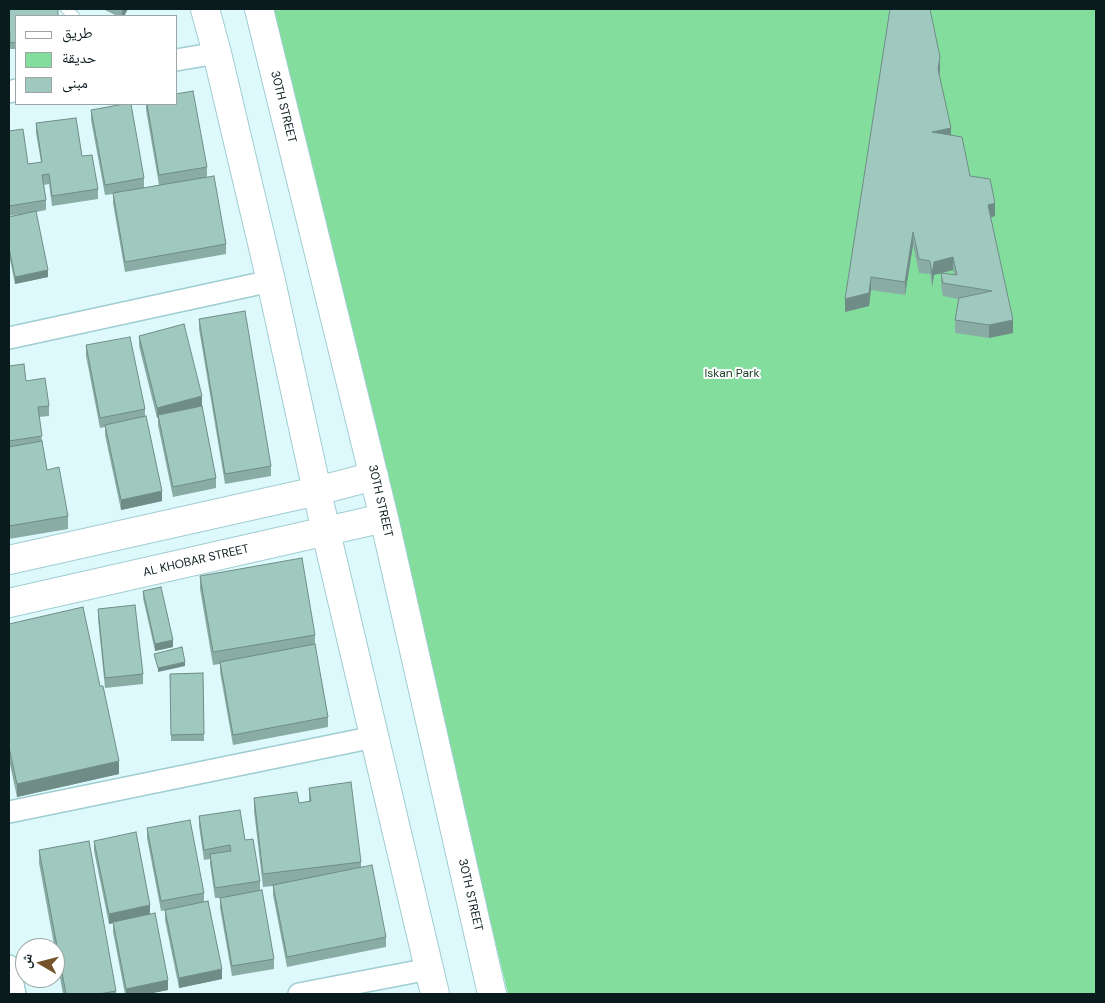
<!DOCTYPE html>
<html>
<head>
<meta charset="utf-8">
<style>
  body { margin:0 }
  #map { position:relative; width:1105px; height:1003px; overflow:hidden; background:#def9fc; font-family:"DM Sans","Noto Naskh Arabic",sans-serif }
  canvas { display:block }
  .frame { position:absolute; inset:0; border:10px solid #0a1b1d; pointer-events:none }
  .legend { position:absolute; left:15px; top:15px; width:162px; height:90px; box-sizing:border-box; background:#fff; border:1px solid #9da4a5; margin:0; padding:6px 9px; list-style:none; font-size:15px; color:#0a1b1d }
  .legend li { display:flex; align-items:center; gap:10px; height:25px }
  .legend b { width:25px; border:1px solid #9da4a5 }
  .north { position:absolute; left:15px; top:938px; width:50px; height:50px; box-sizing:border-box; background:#fff; border:1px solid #9da4a5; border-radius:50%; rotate:278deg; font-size:14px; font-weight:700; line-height:20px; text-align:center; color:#0a1b1d }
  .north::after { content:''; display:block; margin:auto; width:18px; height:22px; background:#75542b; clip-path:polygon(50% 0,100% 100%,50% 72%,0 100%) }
</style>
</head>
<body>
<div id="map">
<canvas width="1105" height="1003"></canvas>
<div class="frame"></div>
<ul class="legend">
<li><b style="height:6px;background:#fff"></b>طريق</li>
<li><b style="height:14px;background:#83de9d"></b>حديقة</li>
<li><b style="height:14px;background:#9fc9bf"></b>مبنى</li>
</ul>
<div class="north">ش</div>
</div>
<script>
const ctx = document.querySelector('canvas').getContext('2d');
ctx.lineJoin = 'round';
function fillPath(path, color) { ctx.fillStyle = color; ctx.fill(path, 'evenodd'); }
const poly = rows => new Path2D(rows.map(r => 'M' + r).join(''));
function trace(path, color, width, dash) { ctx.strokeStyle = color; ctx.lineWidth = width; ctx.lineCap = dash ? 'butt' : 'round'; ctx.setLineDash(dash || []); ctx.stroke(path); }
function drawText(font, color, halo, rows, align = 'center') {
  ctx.font = font + ' "DM Sans",sans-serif'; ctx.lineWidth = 4; ctx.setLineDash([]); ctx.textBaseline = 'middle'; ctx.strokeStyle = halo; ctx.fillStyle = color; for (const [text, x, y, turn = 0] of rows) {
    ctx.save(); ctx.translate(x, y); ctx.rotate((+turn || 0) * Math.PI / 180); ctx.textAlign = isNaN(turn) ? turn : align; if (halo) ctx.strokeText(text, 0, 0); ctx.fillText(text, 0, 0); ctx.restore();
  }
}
const green = poly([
  [267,9,1096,9,1096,994,508,994]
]);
const lane = poly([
  [66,9,74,16]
]);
const street = poly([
  [176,60,217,53],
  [9,92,16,90],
  [9,338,271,281],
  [9,812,374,737],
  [9,966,15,994],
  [299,994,429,969]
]);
const secondary = poly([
  [205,9,217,53,271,281,326,532,435,994],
  [259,9,384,518,492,994],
  [9,560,317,491,374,476],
  [9,603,384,518]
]);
const wall = poly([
  [103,9,128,9,124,16,117,16],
  [16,16,16,49,10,49,9,21],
  [940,70,939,75,951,135,970,176,995,216,991,217,1013,333,989,338,955,333,955,320,958,299,943,296,941,286,941,273,934,275,932,287,930,274,919,273,913,245,905,295,871,290,869,306,845,312],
  [953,270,954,275,942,273],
  [146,104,176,104,207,167,207,177,226,244,226,254,125,272,113,203,113,194,105,195,91,120,91,110,144,178,144,188,159,185,146,110],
  [36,123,82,156,98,189,98,199,52,206,49,184,44,185,46,200,46,210,36,212,48,277,15,284,9,255,9,217,19,214,9,216,9,131,28,164,41,162,36,133],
  [199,319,271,466,271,476,225,484,199,329],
  [139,336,202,406,216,478,216,488,173,497,158,425,158,417,157,418,139,346],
  [86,345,145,409,145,416,162,501,121,510,105,435,105,427,100,428,86,356],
  [9,366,26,381,49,406,49,416,39,417,42,441,47,470,68,516,68,529,9,539],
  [200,576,315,635,315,644,328,717,328,727,233,745,220,672,220,664,213,665,200,589],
  [143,591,173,647,155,651,143,598],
  [98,609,143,674,143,684,105,688,98,619],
  [9,624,100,686,119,774,17,797,9,760],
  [203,673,204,741,171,741,170,674],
  [309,788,361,862,361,867,386,937,386,947,287,967,273,895,273,886,263,887,254,811,254,798,299,803,309,802],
  [199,816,245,840,260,881,260,890,274,959,274,969,232,976,220,908,220,898,215,898,210,864,210,859,204,860,199,826],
  [147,828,204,893,204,902,222,979,179,988,165,920,165,910,167,910,161,911,147,838],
  [94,841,150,914,168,990,148,994,125,994,113,932,113,923,109,924,94,851],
  [39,850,116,991,116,994,63,994,39,863]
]);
const shadedWall = poly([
  [122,9,128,9,124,16,122,16],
  [940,57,940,70,938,82,938,69],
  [951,128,951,141,932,132],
  [995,203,995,216,988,218,988,205],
  [913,232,913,245,905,295,905,282],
  [953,257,953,270,934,275,932,287,932,274,934,262],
  [48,270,48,277,15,284,15,277],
  [871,277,871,290,869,306,845,312,845,299],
  [1013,320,1013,333,989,338,989,325],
  [202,396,202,406,158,415,158,417,157,418,157,408],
  [162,491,162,501,121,510,121,500],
  [173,640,173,647,155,651,155,644],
  [185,662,185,666,158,672,158,668],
  [119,761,119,774,17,797,17,784],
  [150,905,150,915,109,924,109,914],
  [222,969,222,979,179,988,179,978],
  [168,980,168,990,148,994,126,994,126,989]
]);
const building = poly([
  [9,9,58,9,58,16,16,16,16,42,10,43,9,9],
  [890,9,930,9,940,57,938,69,951,128,932,132,962,137,970,176,990,179,995,203,988,205,1013,320,989,325,955,320,959,298,992,291,943,283,941,273,957,275,953,257,934,262,932,274,930,261,919,259,913,232,905,282,871,277,869,293,845,299,890,9],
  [193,91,207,167,159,175,147,104,176,104,176,94,193,91],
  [124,104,131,104,144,178,105,185,91,110,124,104],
  [76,118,82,156,92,155,98,189,52,196,49,174,42,175,46,200,9,206,9,131,23,129,28,164,42,162,36,123,76,118],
  [214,176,226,244,125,262,113,193,214,176],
  [36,211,48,270,15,277,9,248,9,217,36,211],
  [245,311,271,466,225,474,199,319,245,311],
  [184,324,202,396,157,408,139,336,184,324],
  [130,337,145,409,100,418,86,345,130,337],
  [24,364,26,381,45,378,49,406,38,407,42,436,9,441,9,366,24,364],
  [202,406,216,478,173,487,158,415,202,406],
  [146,416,162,491,121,500,105,425,146,416],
  [42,441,47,470,59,467,68,516,9,526,9,447,42,441],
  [302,558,315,635,213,652,200,576,302,558],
  [161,587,173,640,155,644,143,591,161,587],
  [135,605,143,674,105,678,98,609,135,605],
  [83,607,100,686,103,686,119,761,17,784,9,747,9,624,83,607],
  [315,644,328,717,233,735,220,662,315,644],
  [182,647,185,662,158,668,154,654,182,647],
  [203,673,204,734,171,735,170,674,203,673],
  [351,782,361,862,263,874,254,798,297,792,299,803,311,801,309,788,351,782],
  [240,810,245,840,253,839,260,881,215,888,210,854,231,851,230,845,204,850,199,816,240,810],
  [190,820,204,893,161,901,147,828,190,820],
  [136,832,150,905,109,914,94,841,136,832],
  [89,841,116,991,99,994,66,994,39,850,89,841],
  [372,865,386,937,287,957,273,885,372,865],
  [262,890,274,959,232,966,220,898,262,890],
  [208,901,222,969,179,978,165,910,208,901],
  [155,913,168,980,126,989,113,922,155,913]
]);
const streetNames = [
  ["30TH STREET",283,107,76],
  ["30TH STREET",380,501,77],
  ["AL KHOBAR STREET",196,561,-13],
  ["30TH STREET",470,895,77]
];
const parkNames = [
  ["Iskan Park",732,374]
];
fillPath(green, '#83de9d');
trace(lane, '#a0cdd2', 12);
trace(street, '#a0cdd2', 24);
trace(secondary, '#a0cdd2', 30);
trace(lane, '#fff', 10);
trace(street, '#fff', 21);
trace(secondary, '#fff', 28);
fillPath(wall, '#89ada4');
fillPath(shadedWall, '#6f8d86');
fillPath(building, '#9fc9bf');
trace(building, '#6f8d86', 1);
drawText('12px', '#0a1b1d', '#fff', streetNames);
drawText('12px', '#143b21', '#fff', parkNames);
</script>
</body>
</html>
